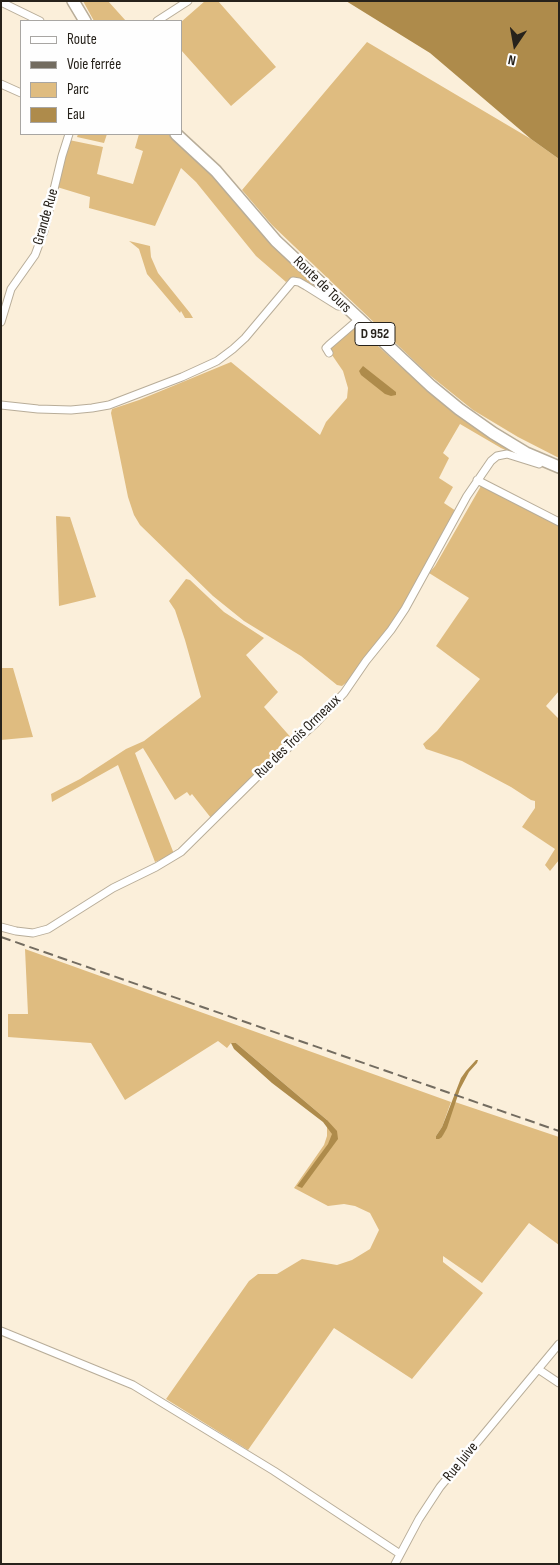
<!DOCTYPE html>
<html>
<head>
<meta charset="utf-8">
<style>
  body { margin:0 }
  #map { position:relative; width:560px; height:1565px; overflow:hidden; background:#fbefda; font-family:"Sofia Sans Condensed",sans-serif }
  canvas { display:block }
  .frame { position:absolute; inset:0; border:2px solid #27221b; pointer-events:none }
  .legend { position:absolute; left:20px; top:20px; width:162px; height:115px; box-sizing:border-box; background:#fefefe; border:1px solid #a8a6a3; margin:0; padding:6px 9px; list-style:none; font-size:15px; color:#27221b }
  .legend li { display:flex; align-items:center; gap:10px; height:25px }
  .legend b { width:25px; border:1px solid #a8a6a3 }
  .north { position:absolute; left:490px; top:20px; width:50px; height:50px; -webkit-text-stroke:4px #fefefe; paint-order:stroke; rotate:192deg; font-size:14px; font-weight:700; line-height:20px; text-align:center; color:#27221b }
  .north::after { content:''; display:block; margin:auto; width:18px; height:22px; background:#27221b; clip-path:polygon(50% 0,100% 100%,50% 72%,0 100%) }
</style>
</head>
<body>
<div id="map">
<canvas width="560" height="1565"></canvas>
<div class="frame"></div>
<ul class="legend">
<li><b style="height:6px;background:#fff"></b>Route</li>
<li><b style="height:6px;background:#736c60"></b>Voie ferrée</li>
<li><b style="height:14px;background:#dfbc80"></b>Parc</li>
<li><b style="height:14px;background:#ae8b4b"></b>Eau</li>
</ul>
<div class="north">N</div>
</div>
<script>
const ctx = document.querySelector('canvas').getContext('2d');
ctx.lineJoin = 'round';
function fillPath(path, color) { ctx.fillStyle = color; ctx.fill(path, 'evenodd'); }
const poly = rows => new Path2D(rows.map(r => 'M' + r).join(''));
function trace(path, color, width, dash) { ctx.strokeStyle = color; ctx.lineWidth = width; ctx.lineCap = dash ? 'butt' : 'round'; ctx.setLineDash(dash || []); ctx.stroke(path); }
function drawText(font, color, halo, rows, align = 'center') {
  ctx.font = font + ' "Sofia Sans Condensed",sans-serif'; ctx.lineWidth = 5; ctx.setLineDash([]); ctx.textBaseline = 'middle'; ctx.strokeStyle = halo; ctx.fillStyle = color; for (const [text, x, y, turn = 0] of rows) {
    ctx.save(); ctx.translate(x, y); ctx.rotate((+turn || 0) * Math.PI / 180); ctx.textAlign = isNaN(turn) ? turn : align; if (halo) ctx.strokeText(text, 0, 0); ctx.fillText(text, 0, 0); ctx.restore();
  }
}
const green = poly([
  [83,1,108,1,126,21,94,21],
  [205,1,218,1,276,67,231,106,181,50,181,22],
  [367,42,531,139,559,159,559,458,518,437,473,410,427,373,272,225,242,190],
  [78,134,107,134,104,143,77,137],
  [139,134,170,134,205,166,332,300,300,280,292,278,286,282,256,256,196,182,181,168,155,226,89,208,90,197,57,187,69,140,103,147,97,174,133,184,143,151,135,148],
  [129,241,150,246,151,257,158,273,190,313,193,318,185,318,181,311,180,313,147,274,139,249],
  [357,327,401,367,466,420,521,457,501,448,460,424,443,453,449,458,439,478,453,487,444,503,456,511,445,528,397,616,347,682,342,686,337,685,301,656,244,621,213,596,140,525,134,515,128,497,111,413,112,409,139,400,231,362,320,435,326,422,347,398,348,388,343,371,332,355,330,349,332,344,348,330],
  [481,486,559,525,559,691,546,706,559,719,559,860,550,871,545,865,555,849,522,827,535,808,535,801,531,800,511,787,462,761,426,749,423,744,437,731,480,679,436,646,469,598,429,573,435,566],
  [56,516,70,517,96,597,59,606],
  [186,579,190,580,224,612,264,638,246,655,278,692,264,707,294,741,211,818,192,794,190,796,187,792,175,800,143,748,135,753,174,854,155,862,118,765,52,802,51,794,80,779,126,749,144,741,201,697,185,640,175,610,169,601],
  [1,668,13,668,33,737,1,740],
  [25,949,451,1102,442,1127,436,1136,442,1137,455,1102,559,1137,559,1245,529,1223,482,1283,443,1256,443,1262,483,1293,412,1379,334,1328,248,1450,166,1399,249,1281,258,1274,277,1274,302,1259,337,1265,352,1260,370,1249,379,1230,370,1213,355,1206,344,1204,328,1206,294,1188,324,1145,327,1136,327,1120,236,1043,231,1043,227,1048,218,1041,125,1100,91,1043,8,1037,8,1014,28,1014]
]);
const water = poly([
  [346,1,559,1,559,159,531,139,430,53],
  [363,366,396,392,396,395,391,396,385,394,361,375,359,371],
  [231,1043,236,1043,327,1120,337,1131,338,1139,302,1188,297,1186,328,1144,332,1134,323,1122,272,1083,234,1049],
  [476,1060,478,1060,477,1063,469,1072,460,1089,447,1128,442,1137,439,1139,436,1139,436,1136,442,1127,461,1078,466,1071]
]);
const street = poly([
  [1,2,40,21],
  [157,21,188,1],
  [1,84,21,93],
  [1,322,11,289,35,255,44,231,62,156,69,134],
  [329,353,326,348,329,345,358,320],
  [1,405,38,409,71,410,92,408,109,405,182,377,217,361,233,349,245,338,293,281,299,282,306,286,338,306,344,306],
  [477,480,559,522],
  [1,927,16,931,33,933,48,929,113,888,156,867,181,852,268,766,315,724,344,693,366,661,391,630,405,609,467,496,491,461,497,456,507,454,539,464],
  [1,1331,133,1385,274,1471,400,1554],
  [538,1369,559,1383],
  [395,1564,419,1519,440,1487,559,1344]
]);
const primary = poly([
  [73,1,85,21],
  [176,134,216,171,276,241,431,386,459,409,493,433,526,453,559,467]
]);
const rail = poly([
  [1,937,559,1131]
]);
const shields = [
  [375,334,40]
];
const shieldNames = [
  ["D 952",375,334]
];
const streetNames = [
  ["Grande Rue",46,217,-74],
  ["Route de Tours",322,285,44],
  ["Rue des Trois Ormeaux",298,737,-44],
  ["Rue Juive",461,1462,-51]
];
fillPath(green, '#dfbc80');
fillPath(water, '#ae8b4b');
trace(street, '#b8ad99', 9);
trace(primary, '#b8ad99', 14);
trace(street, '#fff', 7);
trace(primary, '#fff', 11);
trace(rail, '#736c60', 2, [10, 5]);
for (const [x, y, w] of shields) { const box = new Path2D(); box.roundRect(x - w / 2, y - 11.5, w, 23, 4); ctx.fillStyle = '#fefefe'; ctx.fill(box); trace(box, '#27221b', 1); }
drawText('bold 14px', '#27221b', null, shieldNames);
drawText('15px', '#27221b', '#fefefe', streetNames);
</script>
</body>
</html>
